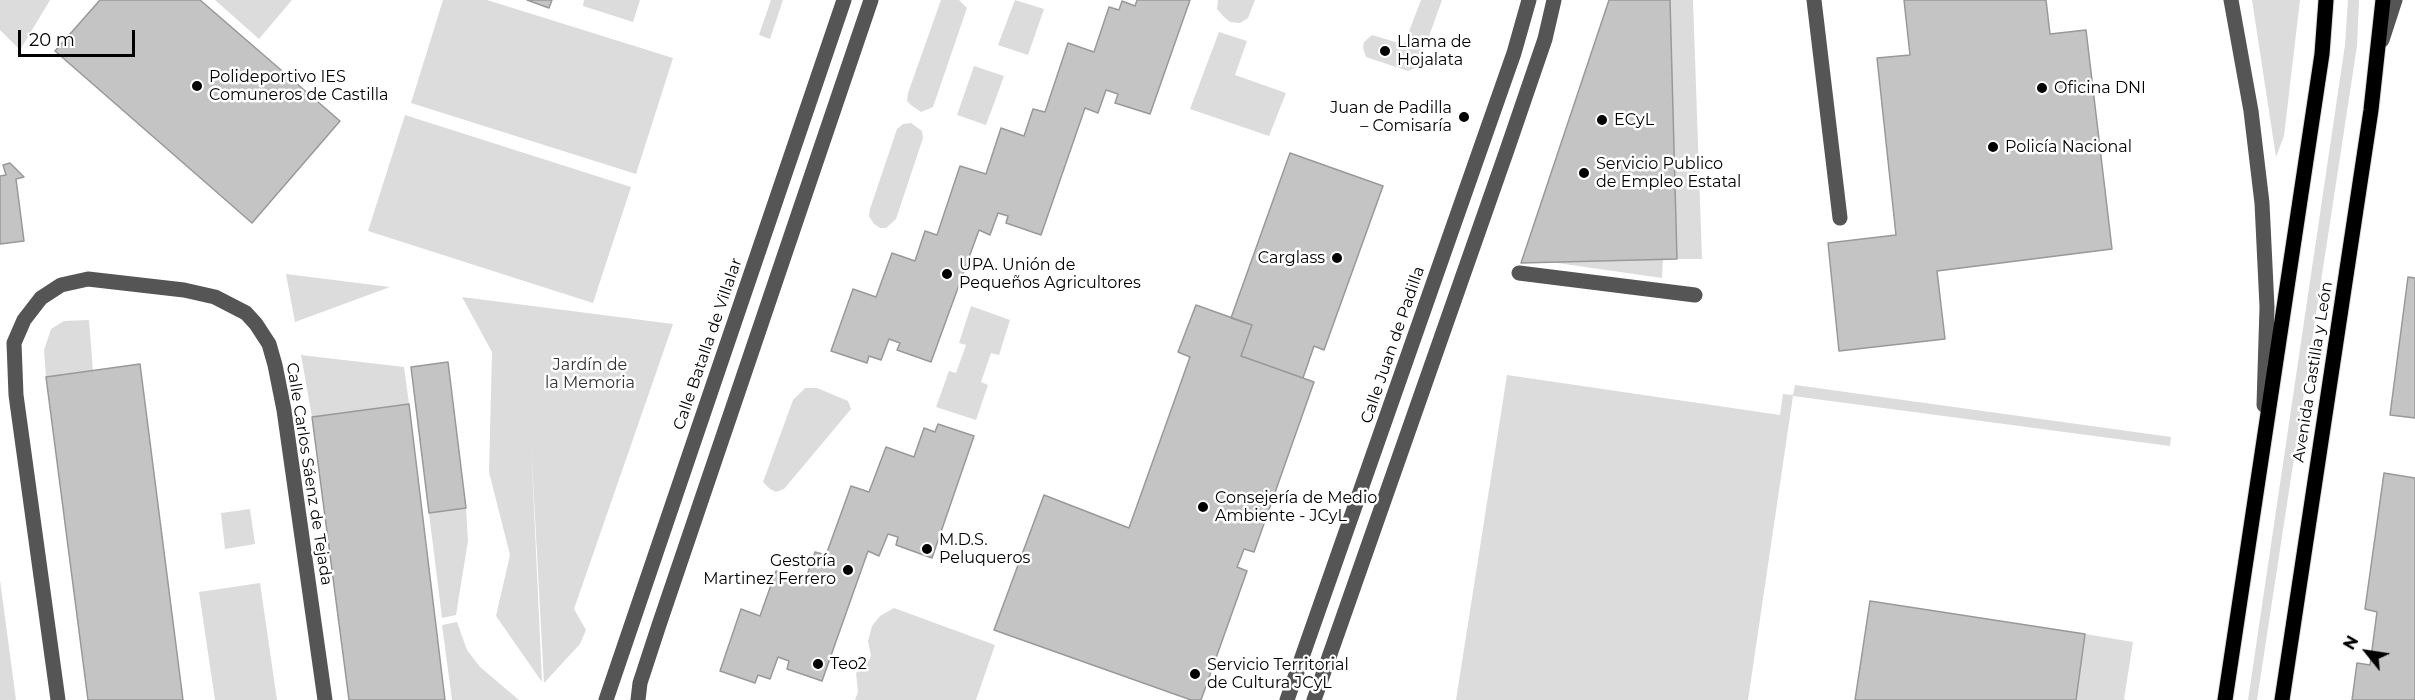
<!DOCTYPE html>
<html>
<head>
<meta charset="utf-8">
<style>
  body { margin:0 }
  #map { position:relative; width:2415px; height:700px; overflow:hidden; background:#fff; font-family:Montserrat,sans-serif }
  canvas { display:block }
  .north { position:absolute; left:2337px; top:622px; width:60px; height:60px; -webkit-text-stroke:4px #fff; paint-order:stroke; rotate:300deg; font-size:16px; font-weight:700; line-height:24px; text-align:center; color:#000 }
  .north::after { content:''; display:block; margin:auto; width:21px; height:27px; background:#000; clip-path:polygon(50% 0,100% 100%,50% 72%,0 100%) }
  .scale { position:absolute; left:18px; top:30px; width:117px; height:27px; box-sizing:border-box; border:3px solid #000; border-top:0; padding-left:8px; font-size:18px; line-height:21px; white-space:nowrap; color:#000; -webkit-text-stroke:4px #fff; paint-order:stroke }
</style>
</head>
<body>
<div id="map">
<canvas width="2415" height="700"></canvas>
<div class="north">N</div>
<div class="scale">20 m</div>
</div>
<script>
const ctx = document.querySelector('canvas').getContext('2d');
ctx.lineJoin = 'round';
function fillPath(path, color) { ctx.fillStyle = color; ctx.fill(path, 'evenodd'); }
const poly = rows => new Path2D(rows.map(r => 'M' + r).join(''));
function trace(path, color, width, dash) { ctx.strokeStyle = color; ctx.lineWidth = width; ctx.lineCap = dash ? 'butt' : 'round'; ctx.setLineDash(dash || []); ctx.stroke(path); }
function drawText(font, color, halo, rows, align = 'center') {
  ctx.font = font + ' Montserrat,sans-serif'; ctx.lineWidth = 5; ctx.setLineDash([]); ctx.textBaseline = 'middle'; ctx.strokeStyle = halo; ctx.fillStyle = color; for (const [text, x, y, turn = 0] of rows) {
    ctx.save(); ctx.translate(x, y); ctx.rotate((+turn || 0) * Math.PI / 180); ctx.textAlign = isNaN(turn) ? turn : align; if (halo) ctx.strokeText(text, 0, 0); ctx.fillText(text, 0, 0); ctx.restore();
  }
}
const green = poly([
  [0,0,50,0,20,50,0,30],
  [215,0,292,0,259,39],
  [443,0,487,0,673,58,636,174,411,103],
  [584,0,640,0,633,22,583,6],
  [771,0,783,0,770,39,759,35],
  [941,0,959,0,967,8,933,107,921,112,911,105,907,101,908,93],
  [1015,0,1044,9,1028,55,998,45],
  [1218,0,1255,0,1248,18,1240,23,1230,22,1223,16,1217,9],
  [1421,0,1442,0,1418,67,1408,71,1366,57,1363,48,1364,42,1372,35,1402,44,1405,42],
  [1670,0,1693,0,1702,259,1677,259],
  [2252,0,2300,0,2284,136,2276,157],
  [2348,0,2359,0,2357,46,2257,700,2248,700,2345,45],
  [1219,32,1247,41,1235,75,1286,93,1269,136,1190,109],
  [974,66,1004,76,986,125,957,115],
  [405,115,631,187,593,303,368,231],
  [911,123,922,131,923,138,896,219,886,228,880,228,874,224,869,216,870,209,897,129,903,124],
  [1663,259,1662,278,1550,262],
  [286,274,390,287,295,322],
  [462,297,673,324,574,609,586,630,580,644,544,683,531,443,542,682,496,616,510,555,489,472,492,352],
  [971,306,1010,320,999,355,991,353,981,382,988,385,976,420,936,407,949,371,956,373,966,345,959,343],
  [89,320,93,371,46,377,44,350,51,329,64,321],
  [301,355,404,367,409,404,312,417],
  [1507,375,1780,415,1783,394,1793,395,1795,385,2171,437,2170,446,1793,396,1748,700,1456,700],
  [805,388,817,388,848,401,851,409,784,489,776,492,770,489,763,482,793,400],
  [466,508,468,541,456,615,442,618,429,513],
  [250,509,255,544,225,549,221,513],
  [0,580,16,700,0,700],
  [260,583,277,700,215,700,199,592],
  [894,608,995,645,976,700,855,700,858,692,856,673,867,664,871,656,868,641,872,626,880,616],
  [457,622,467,650,480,667,519,700,452,700,442,625],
  [2085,634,2133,642,2124,699,2126,700,2076,700]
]);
const building = poly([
  [100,0,200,0,340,121,252,223,55,51,100,0],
  [527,0,552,0,549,8,527,0],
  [1137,0,1190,0,1150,114,1115,103,1118,94,1106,90,1098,113,1085,108,1041,235,1006,223,1008,216,998,213,990,235,979,230,931,362,897,350,900,343,889,339,881,360,869,356,867,363,831,351,853,289,876,297,892,253,915,261,925,231,937,235,960,166,986,174,1001,128,1024,136,1033,109,1045,112,1068,43,1094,52,1109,7,1119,10,1122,1,1135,6,1137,0],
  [1609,0,1670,0,1677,259,1521,263,1609,0],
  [1904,0,2046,0,2050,34,2086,30,2112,249,1937,271,1945,339,1839,351,1828,243,1896,235,1877,58,1910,55,1904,0],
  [1290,153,1383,186,1324,350,1314,346,1303,378,1241,356,1252,325,1231,318,1290,153],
  [10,163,24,177,16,179,24,241,0,244,0,176,6,175,3,165,10,163],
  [2408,277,2415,278,2415,418,2390,415,2408,277],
  [1196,305,1252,325,1241,356,1314,382,1254,552,1244,549,1241,557,1237,567,1247,571,1201,700,1191,700,994,630,1044,495,1129,528,1190,357,1178,352,1196,305],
  [448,362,466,508,429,513,411,367,448,362],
  [140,364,183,700,88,700,46,377,140,364],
  [409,404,445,700,349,700,312,417,409,404],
  [938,424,974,436,932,558,896,545,898,537,888,534,879,556,868,551,822,681,787,669,789,661,778,657,770,679,758,675,755,683,720,671,741,609,760,616,776,571,805,581,815,552,826,555,851,486,869,492,886,447,914,457,924,428,935,432,938,424],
  [2384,473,2415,478,2415,700,2352,700,2357,663,2370,665,2377,612,2365,609,2384,473],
  [1870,601,2085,634,2076,700,1855,700,1870,601]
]);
const minor = poly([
  [1814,0,1840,218],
  [2231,0,2251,111,2262,203,2267,307,2264,405],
  [2382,40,2395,0],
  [1519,273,1695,295],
  [58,700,16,395,14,343,24,320,41,298,61,285,88,279,184,290,215,297,246,313,256,324,269,344,275,365,284,410,325,700],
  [606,700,844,0],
  [638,700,640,683,659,625,871,0],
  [1287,700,1514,53,1529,0],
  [1314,700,1507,150,1545,39,1554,0]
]);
const major = poly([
  [2225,700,2322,54,2326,0],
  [2282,700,2371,110,2383,0]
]);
const markers = [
  [1385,51,6,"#000"],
  [197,86,6,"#000"],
  [2042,88,6,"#000"],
  [1464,117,6,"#000"],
  [1602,120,6,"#000"],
  [1993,147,6,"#000"],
  [1584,173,6,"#000"],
  [1337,258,6,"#000"],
  [947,274,6,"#000"],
  [1203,507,6,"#000"],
  [927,549,6,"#000"],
  [848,570,6,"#000"],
  [818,664,6,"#000"],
  [1195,674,6,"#000"]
];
const poiNames = [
  ["Llama de",1397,42],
  ["Hojalata",1397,60],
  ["Polideportivo IES",209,77],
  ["Comuneros de Castilla",209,95],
  ["Oficina DNI",2054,88],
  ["Juan de Padilla",1452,108,"right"],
  ["– Comisaría",1452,126,"right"],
  ["ECyL",1614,120],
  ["Policía Nacional",2005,147],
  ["Servicio Publico",1596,164],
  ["de Empleo Estatal",1596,182],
  ["Carglass",1325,258,"right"],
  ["UPA. Unión de",959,265],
  ["Pequeños Agricultores",959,283],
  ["Consejería de Medio",1215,498],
  ["Ambiente - JCyL",1215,516],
  ["M.D.S.",939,540],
  ["Peluqueros",939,558],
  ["Gestoría",836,561,"right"],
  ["Martinez Ferrero",836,579,"right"],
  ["Teo2",830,664],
  ["Servicio Territorial",1207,665],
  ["de Cultura JCyL",1207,683]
];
const streetNames = [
  ["Calle Batalla de Villalar",708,344,-71],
  ["Calle Juan de Padilla",1393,345,-71],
  ["Avenida Castilla y León",2313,372,-81],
  ["Calle Carlos Sáenz de Tejada",309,474,81]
];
const parkNames = [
  ["Jardín de",590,365],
  ["la Memoria",590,383]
];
fillPath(green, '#dcdcdc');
fillPath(building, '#c4c4c4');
trace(building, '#999', 1.5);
trace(major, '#dbdbdb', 17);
trace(minor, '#555', 15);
trace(major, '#000', 15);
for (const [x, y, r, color] of markers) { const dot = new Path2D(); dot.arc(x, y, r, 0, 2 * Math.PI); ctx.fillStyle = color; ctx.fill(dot); trace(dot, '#fff', 2); }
drawText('16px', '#000', '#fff', poiNames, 'left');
drawText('16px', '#000', '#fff', streetNames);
drawText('16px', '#333', '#fff', parkNames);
</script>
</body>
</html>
